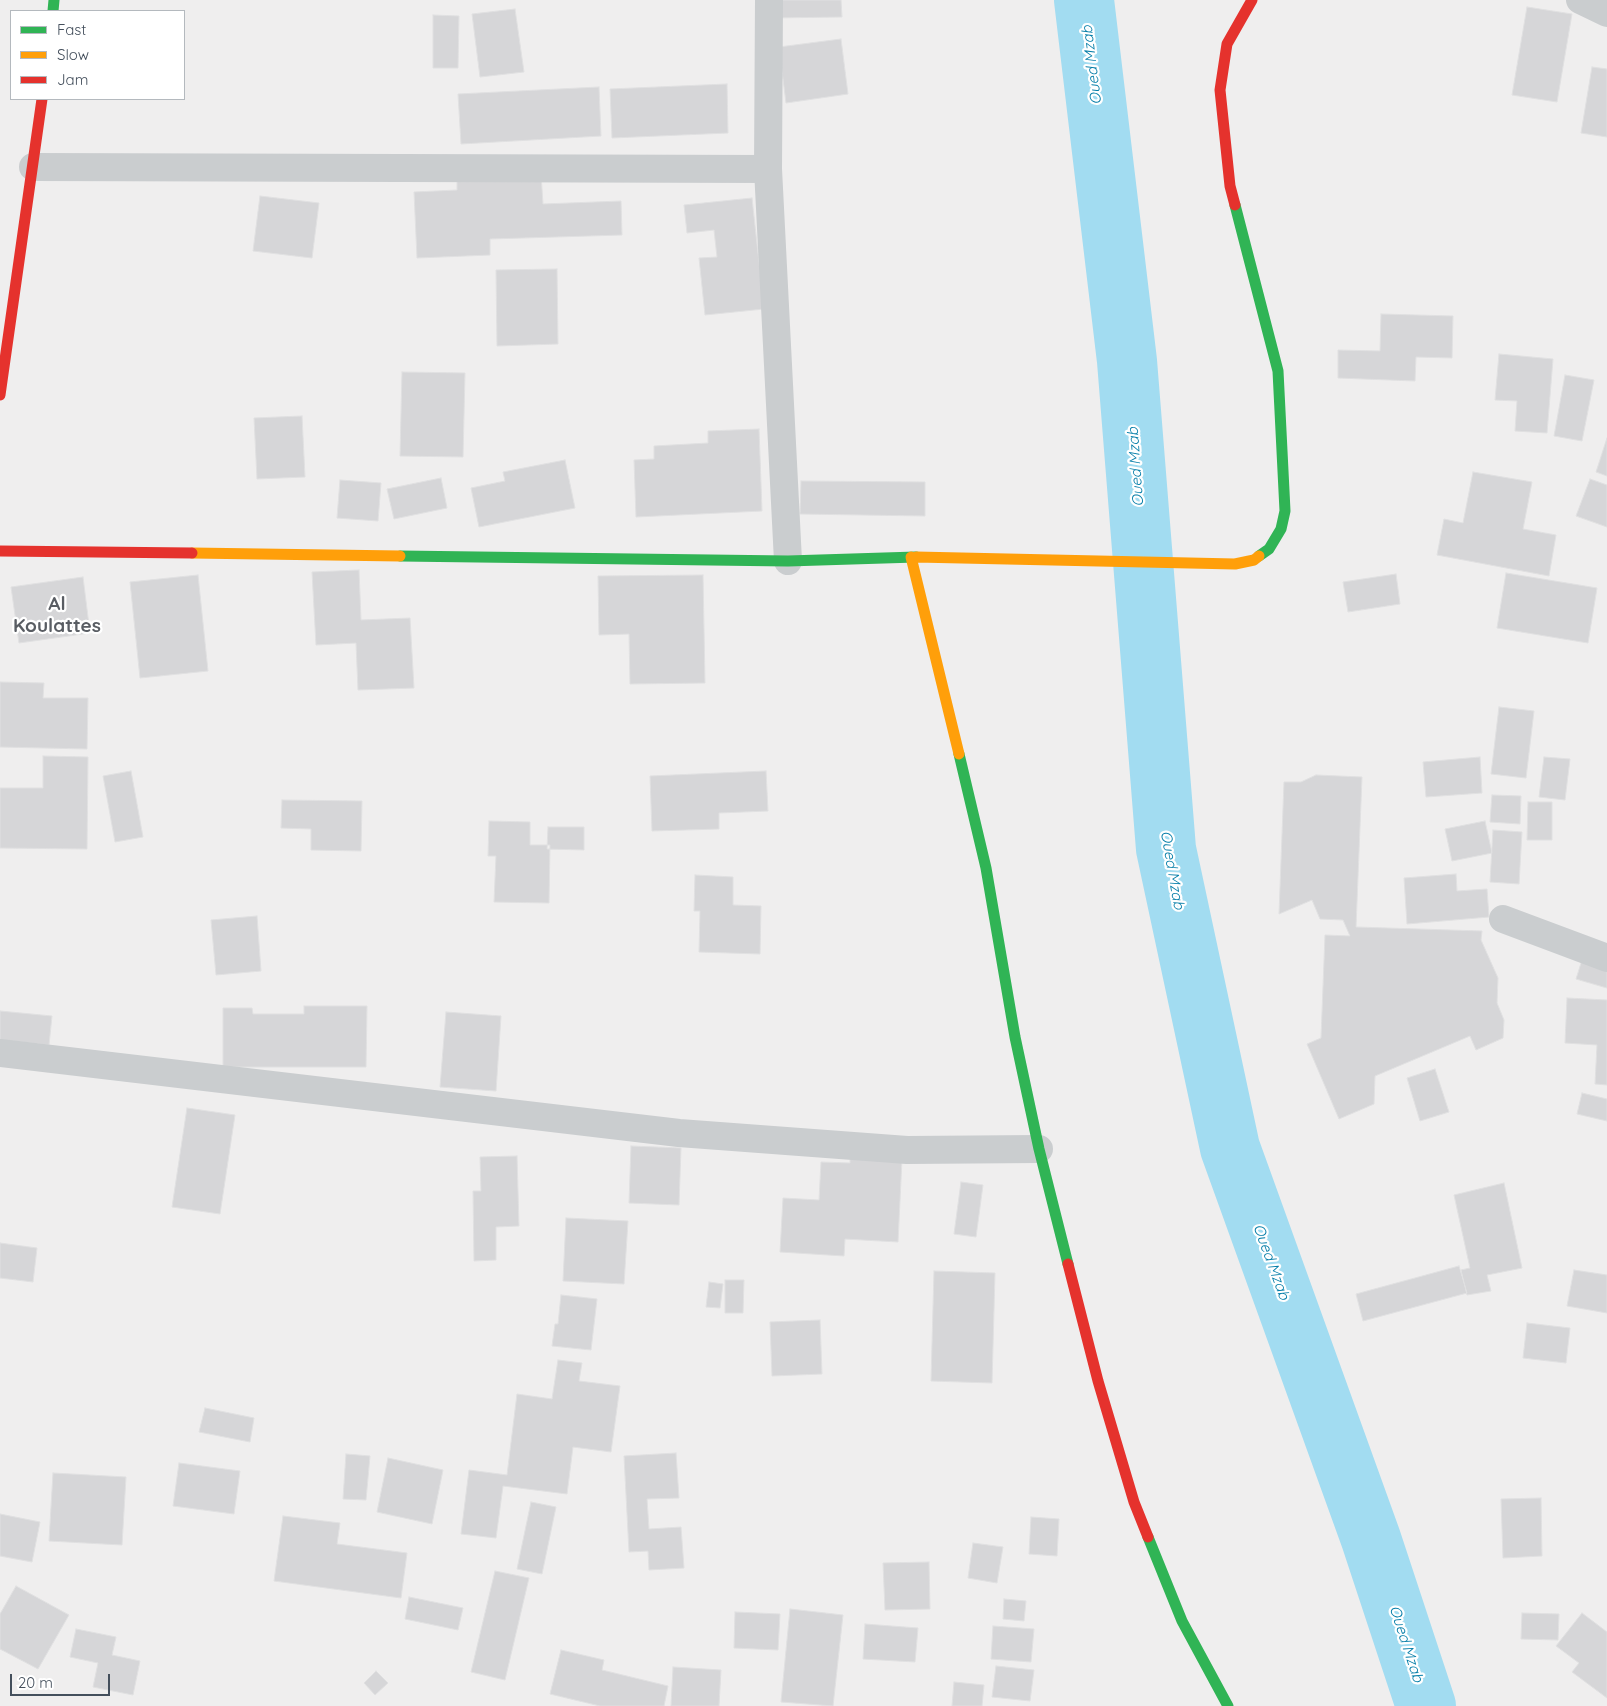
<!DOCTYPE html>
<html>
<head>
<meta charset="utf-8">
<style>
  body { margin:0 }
  #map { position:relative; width:1607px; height:1706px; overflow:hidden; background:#efeeee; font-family:Quicksand,sans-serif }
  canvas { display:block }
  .legend { position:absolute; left:10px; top:10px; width:175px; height:90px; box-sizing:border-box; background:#fff; border:1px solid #b4b9be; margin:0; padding:6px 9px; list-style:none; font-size:15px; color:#444f5c }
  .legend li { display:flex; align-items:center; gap:10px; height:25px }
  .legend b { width:25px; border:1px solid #b4b9be }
  .scale { position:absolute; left:10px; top:1674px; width:100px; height:22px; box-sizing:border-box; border:2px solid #444f5c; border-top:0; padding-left:6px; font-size:15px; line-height:18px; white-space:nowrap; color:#444f5c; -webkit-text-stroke:4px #fff; paint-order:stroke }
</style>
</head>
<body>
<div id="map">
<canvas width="1607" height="1706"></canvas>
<ul class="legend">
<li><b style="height:6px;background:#30b455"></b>Fast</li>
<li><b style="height:6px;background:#ff9f0a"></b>Slow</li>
<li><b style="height:6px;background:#e5322d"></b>Jam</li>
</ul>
<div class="scale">20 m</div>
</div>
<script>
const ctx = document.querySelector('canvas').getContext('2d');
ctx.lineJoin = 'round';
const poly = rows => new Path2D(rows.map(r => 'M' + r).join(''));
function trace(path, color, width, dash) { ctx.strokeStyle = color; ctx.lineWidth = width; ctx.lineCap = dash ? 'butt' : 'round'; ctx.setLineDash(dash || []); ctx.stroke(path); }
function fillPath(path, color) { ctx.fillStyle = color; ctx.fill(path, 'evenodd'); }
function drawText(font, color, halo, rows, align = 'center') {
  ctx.font = font + ' Quicksand,sans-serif'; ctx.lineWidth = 4.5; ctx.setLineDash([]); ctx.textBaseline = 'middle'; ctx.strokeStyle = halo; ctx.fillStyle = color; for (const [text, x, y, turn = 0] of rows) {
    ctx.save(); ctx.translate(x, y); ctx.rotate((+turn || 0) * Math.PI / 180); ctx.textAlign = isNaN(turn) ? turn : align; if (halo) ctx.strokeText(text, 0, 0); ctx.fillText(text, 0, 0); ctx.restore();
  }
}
const river = poly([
  [1084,0,1127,361,1166,849,1230,1148,1371,1539,1426,1706]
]);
const building = poly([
  [770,0,841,0,842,17,770,18,770,0],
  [1527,7,1572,14,1557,102,1512,95,1527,7],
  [515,9,524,72,480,77,472,14,515,9],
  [433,15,459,16,458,68,433,68,433,15],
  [841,39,848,94,786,103,779,47,841,39],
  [1592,67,1607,69,1607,137,1581,133,1592,67],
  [727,84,728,133,612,138,610,89,727,84],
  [599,87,601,136,461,144,458,94,599,87],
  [541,174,543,204,621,201,622,235,490,239,490,255,417,258,414,192,457,190,457,178,541,174],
  [260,196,319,203,312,258,253,251,260,196],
  [752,198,764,309,705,315,699,258,717,257,714,230,687,233,684,205,752,198],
  [557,269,558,344,497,346,496,270,557,269],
  [1381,314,1453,316,1452,358,1416,357,1415,381,1338,378,1338,350,1380,351,1381,314],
  [1499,354,1553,359,1547,433,1515,431,1517,401,1495,400,1499,354],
  [402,372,465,373,463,457,400,456,402,372],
  [1565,375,1594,380,1582,441,1554,436,1565,375],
  [302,416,305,477,257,479,254,418,302,416],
  [759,429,762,511,636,517,634,460,654,459,654,446,708,443,708,431,759,429],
  [1607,438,1607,476,1596,472,1607,438],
  [565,460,575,508,479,527,471,488,505,481,503,472,565,460],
  [1473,472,1532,482,1523,529,1556,535,1549,576,1437,555,1444,519,1463,523,1473,472],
  [441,478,447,508,394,519,387,489,441,478],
  [1590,479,1607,485,1607,527,1576,516,1590,479],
  [340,480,381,483,378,521,337,518,340,480],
  [801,481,925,482,925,516,800,514,801,481],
  [359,570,361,620,410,618,414,688,358,690,356,643,316,645,312,572,359,570],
  [1506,573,1597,588,1588,643,1497,628,1506,573],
  [1396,574,1400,604,1348,612,1343,582,1396,574],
  [198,575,208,671,140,678,130,582,198,575],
  [703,575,705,683,630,684,629,634,599,635,598,576,703,575],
  [83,577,90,633,19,643,11,587,83,577],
  [0,682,44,683,43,698,88,698,87,749,0,747,0,682],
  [1499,707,1534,711,1526,778,1491,774,1499,707],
  [43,756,88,757,87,849,0,848,0,788,43,788,43,756],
  [1480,757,1482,793,1426,797,1423,762,1480,757],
  [1544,757,1570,759,1565,800,1539,797,1544,757],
  [131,771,143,837,115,842,103,776,131,771],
  [766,771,768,811,719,813,719,829,652,831,650,776,766,771],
  [1316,775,1362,777,1356,927,1482,931,1481,940,1498,978,1497,1003,1504,1020,1503,1038,1476,1050,1470,1036,1375,1076,1374,1104,1339,1119,1307,1044,1321,1038,1325,935,1350,936,1343,920,1320,919,1312,900,1279,914,1284,782,1301,782,1316,775],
  [1492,795,1521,796,1520,824,1490,822,1492,795],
  [282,800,362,801,361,851,311,850,311,829,281,828,282,800],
  [1528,802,1552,802,1552,840,1527,840,1528,802],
  [489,821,530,822,530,845,550,845,549,903,494,902,496,856,488,856,489,821],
  [1485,821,1492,853,1452,861,1445,829,1485,821],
  [548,827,584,827,584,850,547,849,548,827],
  [1493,830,1522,832,1519,884,1490,882,1493,830],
  [1456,874,1457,891,1487,889,1489,917,1407,924,1404,878,1456,874],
  [695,875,733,877,733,905,761,906,760,954,699,952,700,911,694,911,695,875],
  [257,916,261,971,216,975,211,920,257,916],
  [1582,960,1607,967,1607,988,1576,979,1582,960],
  [1567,998,1607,1000,1607,1085,1595,1084,1597,1045,1565,1043,1567,998],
  [304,1006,367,1006,366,1067,223,1067,223,1008,252,1008,253,1014,304,1014,304,1006],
  [0,1011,52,1016,49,1045,0,1040,0,1011],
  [446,1012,501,1016,496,1091,440,1087,446,1012],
  [1435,1069,1449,1112,1420,1121,1407,1078,1435,1069],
  [1582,1093,1607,1099,1607,1121,1577,1114,1582,1093],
  [187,1108,235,1115,220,1214,172,1207,187,1108],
  [631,1146,681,1148,679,1205,629,1203,631,1146],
  [517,1156,519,1226,496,1227,496,1260,474,1261,473,1191,481,1191,480,1157,517,1156],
  [850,1157,902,1159,898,1242,845,1239,844,1256,780,1252,783,1198,819,1200,821,1162,850,1163,850,1157],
  [961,1182,983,1185,976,1237,954,1234,961,1182],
  [1504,1183,1522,1268,1487,1275,1491,1291,1467,1295,1461,1270,1470,1268,1454,1195,1504,1183],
  [566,1218,628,1221,624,1284,563,1281,566,1218],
  [0,1243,37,1248,33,1282,0,1278,0,1243],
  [1459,1266,1467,1293,1363,1321,1356,1294,1459,1266],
  [1574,1270,1607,1275,1607,1313,1567,1306,1574,1270],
  [934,1271,995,1273,992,1383,931,1381,934,1271],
  [725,1280,744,1280,743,1313,725,1313,725,1280],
  [709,1282,723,1284,720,1308,706,1307,709,1282],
  [561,1295,597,1299,591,1350,552,1346,555,1324,558,1324,561,1295],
  [820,1320,822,1374,772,1376,770,1322,820,1320],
  [1527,1323,1570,1328,1566,1363,1523,1358,1527,1323],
  [558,1360,582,1363,579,1381,620,1386,611,1452,573,1447,567,1494,503,1486,496,1538,461,1534,469,1470,507,1475,517,1394,552,1399,558,1360],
  [205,1408,254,1418,250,1442,199,1432,205,1408],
  [676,1453,679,1498,647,1499,649,1529,681,1527,684,1568,649,1570,648,1551,629,1552,624,1456,676,1453],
  [346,1454,370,1456,366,1500,343,1499,346,1454],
  [388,1458,443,1470,432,1524,377,1512,388,1458],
  [179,1463,240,1471,234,1514,173,1506,179,1463],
  [53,1473,126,1477,122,1545,49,1541,53,1473],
  [1541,1498,1542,1556,1503,1558,1501,1499,1541,1498],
  [531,1502,556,1507,542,1574,517,1569,531,1502],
  [0,1514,40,1522,32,1562,0,1556,0,1514],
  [283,1516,340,1523,337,1544,407,1553,401,1598,274,1581,283,1516],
  [1031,1517,1059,1519,1057,1556,1029,1554,1031,1517],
  [973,1543,1003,1547,997,1583,968,1578,973,1543],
  [929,1562,930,1609,885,1610,883,1563,929,1562],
  [495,1571,529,1578,505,1680,471,1672,495,1571],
  [16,1586,69,1615,38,1669,0,1649,0,1614,16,1586],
  [409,1597,463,1608,458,1630,405,1619,409,1597],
  [1004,1599,1026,1601,1024,1621,1003,1619,1004,1599],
  [790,1609,843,1615,833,1706,781,1702,790,1609],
  [735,1612,780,1614,778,1650,734,1648,735,1612],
  [1522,1613,1559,1614,1558,1640,1521,1639,1522,1613],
  [1582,1613,1607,1632,1607,1698,1572,1672,1579,1663,1556,1646,1582,1613],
  [865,1624,918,1628,915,1662,863,1659,865,1624],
  [993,1626,1034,1629,1031,1662,991,1659,993,1626],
  [76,1629,116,1637,112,1655,140,1661,133,1695,93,1687,98,1663,70,1657,76,1629],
  [561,1650,604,1660,602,1670,668,1686,664,1706,600,1706,550,1694,561,1650],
  [996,1666,1034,1670,1030,1701,992,1697,996,1666],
  [673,1667,721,1670,719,1706,671,1706,673,1667],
  [376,1671,388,1683,375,1695,364,1683,376,1671],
  [954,1682,984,1685,982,1706,952,1706,954,1682]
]);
const street = poly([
  [1580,0,1607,13],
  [33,167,768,169,788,561],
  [768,169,769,0],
  [1503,919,1607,958],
  [0,1053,679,1133,907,1150,1039,1149]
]);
const fast = poly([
  [53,11,54,0],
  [1235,205,1278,371,1285,511,1281,529,1269,549,1259,556],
  [400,556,788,561,916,557],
  [959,754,986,868,1015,1037,1039,1149,1068,1264],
  [1148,1537,1182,1621,1228,1706]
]);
const slow = poly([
  [192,553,400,556],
  [911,557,959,754],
  [916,557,1235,564,1254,560,1259,556]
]);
const jam = poly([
  [1235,205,1230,186,1220,90,1227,44,1252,0],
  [0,395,42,99],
  [0,551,192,553],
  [1068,1264,1098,1381,1134,1502,1148,1537]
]);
const waterNames = [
  ["Oued Mzab",1092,65,-97],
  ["Oued Mzab",1136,467,-94],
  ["Oued Mzab",1172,870,80],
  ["Oued Mzab",1271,1262,70],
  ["Oued Mzab",1406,1644,72]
];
const districtNames = [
  ["Al",57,604],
  ["Koulattes",57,626]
];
trace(river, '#a2dcf1', 60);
fillPath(building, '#d6d6d8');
trace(building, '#e0e0e1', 1);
trace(street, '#cacdcf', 28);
trace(fast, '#30b455', 11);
trace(slow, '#ff9f0a', 11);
trace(jam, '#e5322d', 11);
drawText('italic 15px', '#037da8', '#fff', waterNames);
drawText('bold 19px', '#595d63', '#fff', districtNames);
</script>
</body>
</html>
